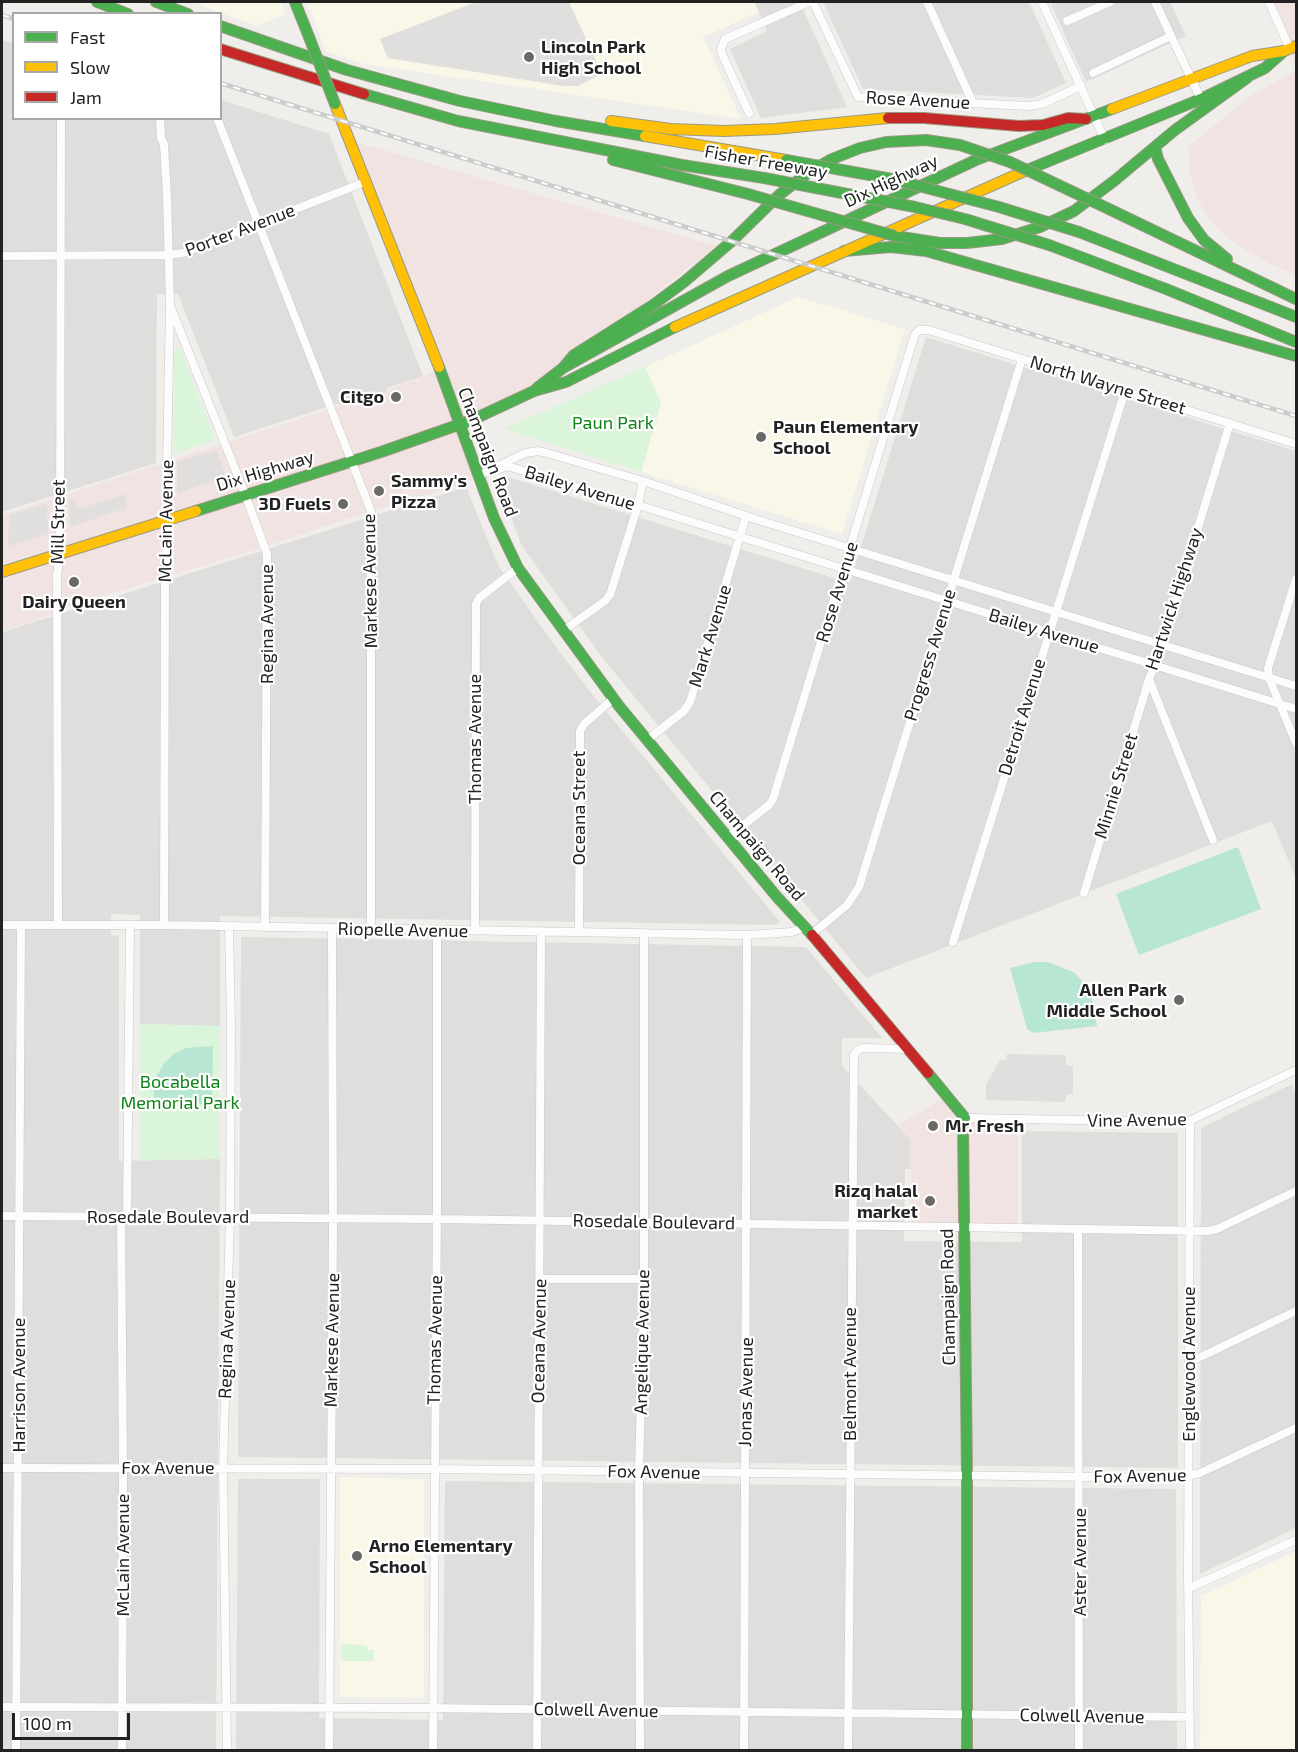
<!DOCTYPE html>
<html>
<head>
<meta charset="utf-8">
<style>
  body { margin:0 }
  #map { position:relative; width:1298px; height:1752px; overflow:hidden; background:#f0eeeb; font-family:"Exo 2",sans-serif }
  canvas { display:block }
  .frame { position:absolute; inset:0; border:3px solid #222; pointer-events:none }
  .legend { position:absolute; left:12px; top:12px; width:210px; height:108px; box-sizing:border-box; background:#fff; border:2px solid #a7a7a7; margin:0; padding:8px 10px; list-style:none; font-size:18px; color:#222 }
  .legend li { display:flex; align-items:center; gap:12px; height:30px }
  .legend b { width:30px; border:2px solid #a7a7a7 }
  .scale { position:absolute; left:12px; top:1713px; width:118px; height:27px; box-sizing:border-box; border:3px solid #222; border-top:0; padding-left:8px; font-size:18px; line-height:21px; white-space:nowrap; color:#222; -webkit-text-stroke:4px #fff; paint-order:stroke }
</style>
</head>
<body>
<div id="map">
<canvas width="1298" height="1752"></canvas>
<div class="frame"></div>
<ul class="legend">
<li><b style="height:8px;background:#4caf50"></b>Fast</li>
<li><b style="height:8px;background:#ffc107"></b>Slow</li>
<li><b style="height:8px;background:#c62828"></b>Jam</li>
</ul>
<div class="scale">100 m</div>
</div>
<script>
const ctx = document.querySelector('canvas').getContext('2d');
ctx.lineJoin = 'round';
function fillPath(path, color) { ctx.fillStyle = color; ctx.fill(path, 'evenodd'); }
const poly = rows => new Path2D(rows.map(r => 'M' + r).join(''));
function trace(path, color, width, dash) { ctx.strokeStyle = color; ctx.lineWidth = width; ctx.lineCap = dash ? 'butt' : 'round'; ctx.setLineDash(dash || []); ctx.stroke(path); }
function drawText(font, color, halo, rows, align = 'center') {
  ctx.font = font + ' "Exo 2",sans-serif'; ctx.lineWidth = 4.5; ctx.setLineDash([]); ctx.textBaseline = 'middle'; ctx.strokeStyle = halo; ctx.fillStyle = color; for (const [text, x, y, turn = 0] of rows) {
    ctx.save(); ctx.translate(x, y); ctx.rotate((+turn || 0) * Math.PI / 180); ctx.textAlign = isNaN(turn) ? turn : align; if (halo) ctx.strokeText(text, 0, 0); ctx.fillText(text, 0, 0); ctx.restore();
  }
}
const residential = poly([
  [754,2,800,2,847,107,761,118,730,49,767,31],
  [823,2,1029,2,1066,83,1033,98,863,89],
  [1050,2,1170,2,1186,36,1086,82],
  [2,40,13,43,14,118,220,118,221,100,329,134,423,376,387,388,386,392,341,407,339,403,234,437,178,294,157,294,156,463,2,512],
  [926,337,1296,451,1296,879,1272,821,866,978,601,656,522,546,497,481,508,477,850,583],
  [466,487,498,565,555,646,596,699,780,922,775,925,220,916,220,1026,140,1024,140,915,111,914,111,935,119,936,119,1161,220,1159,216,1750,2,1750,2,632],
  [241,937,806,947,882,1038,842,1038,842,1066,911,1140,911,1169,905,1169,904,1241,1022,1242,1022,1131,1178,1133,1178,1468,238,1457],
  [1292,1084,1296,1096,1296,1528,1200,1574,1201,1128],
  [238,1479,320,1479,319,1718,443,1720,445,1481,1176,1489,1177,1750,236,1750]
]);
const commercial = poly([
  [1269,2,1296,2,1296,68,1290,49],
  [1296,71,1296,275,1266,262,1227,238,1208,218,1196,196,1190,174,1188,147,1250,96],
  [349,140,716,246,563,368,460,425,478,476,466,483,371,511,255,550,59,609,58,613,2,631,2,515,386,391,439,370],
  [947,1096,965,1118,1018,1119,1018,1228,911,1226,910,1139,899,1125]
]);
const education = poly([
  [192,2,281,2,286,14,257,26],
  [307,2,754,2,759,12,703,37,741,119,364,64,326,51],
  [798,297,905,329,842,534,641,472,661,403,645,367],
  [340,1477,424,1479,424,1698,340,1697],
  [1296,1551,1296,1750,1200,1750,1201,1596]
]);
const park = poly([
  [177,348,180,349,215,440,174,453,174,351],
  [645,367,661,403,641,472,504,429],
  [140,1024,220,1026,220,1159,140,1160],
  [341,1643,367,1646,368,1650,374,1650,374,1661,341,1661]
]);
const pitch = poly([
  [1238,847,1261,909,1139,955,1116,894],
  [1034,962,1048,962,1075,973,1085,985,1093,1002,1097,1026,1033,1033,1027,1029,1010,968],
  [213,1046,212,1104,154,1104,154,1088,157,1075,164,1063,174,1054,186,1048]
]);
const parking = poly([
  [476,2,569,2,599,67,597,76,578,86,563,86,388,58,380,39],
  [216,450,226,477,177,493,177,462],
  [126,494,126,508,70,527,69,500,74,499,78,509],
  [47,504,48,534,8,546,9,515],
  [1007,1054,1066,1055,1066,1065,1073,1066,1073,1094,1066,1095,1065,1102,986,1100,986,1084,1000,1060,1006,1060]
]);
const street = poly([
  [813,2,858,97,1028,106,1042,104,1081,86],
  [927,2,973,103],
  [1042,2,1105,140],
  [1155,2,1201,99],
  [1269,2,1290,49],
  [1067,21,1110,2],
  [1093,73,1171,36],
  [749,113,722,54,721,49,725,39,809,2],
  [160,118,161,138,164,144,167,196,170,304,165,577,164,925],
  [217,118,371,511,371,929],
  [2,256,168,255,183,253,365,182],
  [171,308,245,494,267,554,265,927],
  [499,469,507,466,638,505,1296,709],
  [478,476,525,453,538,451,547,453,643,481,755,519,1296,686],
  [1296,579,1268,668,1269,678,1296,743],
  [564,630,605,601,610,595,638,505,643,481],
  [647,740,684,711,690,702,746,516],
  [728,837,769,805,773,799,915,334,919,330,929,330,1296,444],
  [1213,840,1149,679,1159,655,1230,423],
  [1084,893,1149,679],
  [2,925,164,925,747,935,792,932,804,927],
  [58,925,57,575,60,554,61,118],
  [475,931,476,604,479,598,518,568],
  [579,932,580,731,584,724,614,698],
  [812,934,847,905,859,887,1022,359],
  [953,942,1125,391],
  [965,1118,1187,1122,1296,1070],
  [2,1216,437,1219,1208,1231,1217,1229,1296,1191],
  [121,1216,123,1467,122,1750],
  [127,1216,130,925],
  [1078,1229,1079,1750],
  [540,1279,644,1279],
  [1190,1362,1296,1311],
  [2,1468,434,1469,1178,1478,1200,1473,1296,1428],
  [1189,1588,1296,1540],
  [2,1707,423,1708,1190,1717],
  [16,1750,21,925],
  [227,1750,223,1468,230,1217,231,1024,229,927],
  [329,1750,333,1229,332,929],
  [433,1750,437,1206,437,930],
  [537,1750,541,931],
  [640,1750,639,1472,644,1279,644,933],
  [744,1750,747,935],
  [848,1750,854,1055,857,1051,862,1048,908,1049],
  [1190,1750,1188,1573,1190,1121]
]);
const fast = poly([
  [97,2,128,14],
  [156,2,188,14],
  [295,2,309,37],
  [220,26,347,70,460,101,556,121,645,136],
  [364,94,458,121,682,165,764,178],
  [1155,147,1158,159,1188,218,1204,240,1227,259],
  [613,160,748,194],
  [1027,170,1201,99,1265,68,1284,51],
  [1111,210,1296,299],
  [1079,232,1296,317],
  [895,236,940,243,967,243,1002,239,1040,227,1074,211,1114,181,1175,130,1247,78],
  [1049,245,1166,289,1296,342],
  [844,251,891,247,926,251,1296,356],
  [439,367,494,518,518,568,619,706,777,897,812,935],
  [563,368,574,355,653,305,684,282,732,241,779,195,809,172,832,159,860,148,886,142,926,140,960,145],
  [537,388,563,368,728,276,976,160,1112,109],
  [196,511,381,452,472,420,534,391,566,382,675,327],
  [928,1073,965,1118,963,1126,967,1476,967,1750]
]);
const slow = poly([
  [335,104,439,367],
  [1112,109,1252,56,1284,51,1296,46],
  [611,121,671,129,724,131,775,129,888,118],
  [645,136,786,160],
  [675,327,1027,170],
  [2,572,196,511]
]);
const jam = poly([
  [220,49,364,94],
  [888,118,924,118,1019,126,1043,125,1068,118,1086,119],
  [812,935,928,1073]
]);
const rail = poly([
  [2,15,14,19],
  [220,83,1296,416]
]);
const fastBridge = poly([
  [309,37,335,104],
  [960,145,1010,162,1111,210],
  [786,160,892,179,999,207,1079,232],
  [764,178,915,207,965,219,1049,245],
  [748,194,895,236]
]);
const markers = [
  [529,57,6,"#6a6968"],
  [396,397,6,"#6a6968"],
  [761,437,6,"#6a6968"],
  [379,491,6,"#6a6968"],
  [343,504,6,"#6a6968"],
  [74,582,6,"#6a6968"],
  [1179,1000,6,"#6a6968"],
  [933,1126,6,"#6a6968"],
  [930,1201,6,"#6a6968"],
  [357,1556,6,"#6a6968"]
];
const poiNames = [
  ["Lincoln Park",541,47],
  ["High School",541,68],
  ["Citgo",384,397,"right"],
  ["Paun Elementary",773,427],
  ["School",773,448],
  ["Sammy's",391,481],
  ["Pizza",391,502],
  ["3D Fuels",331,504,"right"],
  ["Dairy Queen",74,602,"center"],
  ["Allen Park",1167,990,"right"],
  ["Middle School",1167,1011,"right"],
  ["Mr. Fresh",945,1126],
  ["Rizq halal",918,1191,"right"],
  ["market",918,1212,"right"],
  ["Arno Elementary",369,1546],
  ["School",369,1567]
];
const streetNames = [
  ["Rose Avenue",918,100,3],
  ["Fisher Freeway",766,162,10],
  ["Dix Highway",891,181,-25],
  ["Porter Avenue",240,230,-21],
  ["North Wayne Street",1108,385,17],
  ["Champaign Road",488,452,69],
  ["Dix Highway",265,471,-17],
  ["Bailey Avenue",580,488,17],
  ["McLain Avenue",166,521,-89],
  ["Mill Street",58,522,-89],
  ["Markese Avenue",370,581,-91],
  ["Rose Avenue",837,592,-73],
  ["Hartwick Highway",1174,599,-72],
  ["Regina Avenue",267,624,-90],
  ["Bailey Avenue",1044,631,17],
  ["Mark Avenue",710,636,-73],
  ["Progress Avenue",930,655,-73],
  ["Detroit Avenue",1022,717,-73],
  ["Thomas Avenue",475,739,-90],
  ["Minnie Street",1116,786,-73],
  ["Oceana Street",579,808,-90],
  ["Champaign Road",757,846,50],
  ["Riopelle Avenue",403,930,1],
  ["Vine Avenue",1137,1120,-1],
  ["Rosedale Boulevard",168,1217],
  ["Rosedale Boulevard",654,1222,1],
  ["Champaign Road",948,1297,-91],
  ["Regina Avenue",227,1339,-88],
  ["Markese Avenue",332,1340,-89],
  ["Thomas Avenue",435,1340,-89],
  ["Oceana Avenue",539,1341,-89],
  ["Angelique Avenue",642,1342,-89],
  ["Englewood Avenue",1189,1364,-90],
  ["Belmont Avenue",850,1374,-90],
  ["Harrison Avenue",19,1385,-90],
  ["Jonas Avenue",746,1392,-89],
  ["Fox Avenue",168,1468],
  ["Fox Avenue",654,1472,1],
  ["Fox Avenue",1140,1476,-1],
  ["McLain Avenue",123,1555,-90],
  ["Aster Avenue",1080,1562,-90],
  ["Colwell Avenue",596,1710,1],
  ["Colwell Avenue",1082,1716,1]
];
const parkNames = [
  ["Paun Park",613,423],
  ["Bocabella",180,1082],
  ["Memorial Park",180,1103]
];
fillPath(residential, '#dfdedc');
fillPath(commercial, '#f1e3e1');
fillPath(education, '#f8f7e8');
fillPath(park, '#daf5da');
fillPath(pitch, '#b7e6d2');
fillPath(parking, '#e0dfde');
trace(street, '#c9c8c7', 9);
trace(fast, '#999a82', 12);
trace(slow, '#999a82', 12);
trace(jam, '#999a82', 12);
trace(street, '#fdfcfc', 8);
trace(fast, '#4caf50', 10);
trace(slow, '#ffc107', 10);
trace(jam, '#c62828', 10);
trace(rail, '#ccc', 4.5);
trace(rail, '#fff', 2, [7]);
trace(fastBridge, '#999a82', 12, []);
trace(fastBridge, '#4caf50', 10);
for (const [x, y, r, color] of markers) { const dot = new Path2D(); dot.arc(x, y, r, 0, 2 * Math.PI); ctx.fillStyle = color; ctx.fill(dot); trace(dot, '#fff', 2); }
drawText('bold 18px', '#222', '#fff', poiNames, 'left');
drawText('18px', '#222', '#fff', streetNames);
drawText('18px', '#0c8416', '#fff', parkNames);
</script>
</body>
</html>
